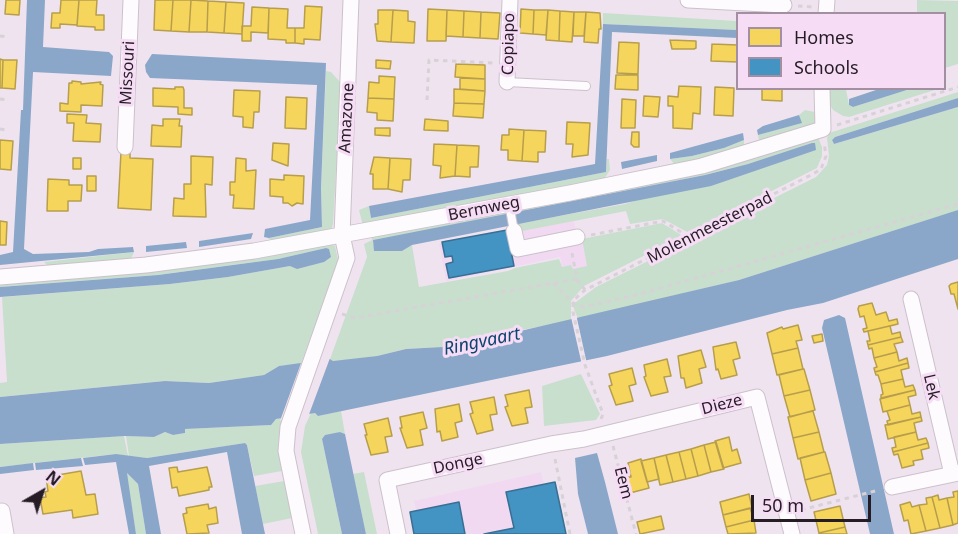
<!DOCTYPE html>
<html>
<head>
<meta charset="utf-8">
<style>
  body { margin:0 }
  #map { position:relative; width:958px; height:534px; overflow:hidden; background:#f0e3f0; font-family:"Noto Sans",sans-serif }
  canvas { display:block }
  .legend { position:absolute; left:736px; top:12px; width:210px; height:78px; box-sizing:border-box; background:#f6ddf5; border:2px solid #a290a2; margin:0; padding:8px 10px; list-style:none; font-size:18px; color:#251c25 }
  .legend li { display:flex; align-items:center; gap:12px; height:30px }
  .legend b { width:30px; border:2px solid #a290a2 }
  .north { position:absolute; left:12px; top:462px; width:60px; height:60px; -webkit-text-stroke:4px #f6ddf5; paint-order:stroke; rotate:39deg; font-size:16px; font-weight:700; line-height:24px; text-align:center; color:#251c25 }
  .north::after { content:''; display:block; margin:auto; width:21px; height:27px; background:#251c25; clip-path:polygon(50% 0,100% 100%,50% 72%,0 100%) }
  .scale { position:absolute; left:751px; top:495px; width:120px; height:27px; box-sizing:border-box; border:3px solid #251c25; border-top:0; padding-left:8px; font-size:18px; line-height:21px; white-space:nowrap; color:#251c25; -webkit-text-stroke:4px #f6ddf5; paint-order:stroke }
</style>
</head>
<body>
<div id="map">
<canvas width="958" height="534"></canvas>
<ul class="legend">
<li><b style="height:16px;background:#f6d55c"></b>Homes</li>
<li><b style="height:16px;background:#4393c3"></b>Schools</li>
</ul>
<div class="north">N</div>
<div class="scale">50 m</div>
</div>
<script>
const ctx = document.querySelector('canvas').getContext('2d');
ctx.lineJoin = 'round';
function fillPath(path, color) { ctx.fillStyle = color; ctx.fill(path, 'evenodd'); }
const poly = rows => new Path2D(rows.map(r => 'M' + r).join(''));
function trace(path, color, width, dash) { ctx.strokeStyle = color; ctx.lineWidth = width; ctx.lineCap = dash ? 'butt' : 'round'; ctx.setLineDash(dash || []); ctx.stroke(path); }
function drawText(font, color, halo, rows, align = 'center') {
  ctx.font = font + ' "Noto Sans",sans-serif'; ctx.lineWidth = 6; ctx.setLineDash([]); ctx.textBaseline = 'middle'; ctx.strokeStyle = halo; ctx.fillStyle = color; for (const [text, x, y, turn = 0] of rows) {
    ctx.save(); ctx.translate(x, y); ctx.rotate((+turn || 0) * Math.PI / 180); ctx.textAlign = isNaN(turn) ? turn : align; if (halo) ctx.strokeText(text, 0, 0); ctx.fillText(text, 0, 0); ctx.restore();
  }
}
const built = poly([
  [574,221,577,237,582,239,588,267,563,272,560,257,446,281,439,244],
  [541,472,556,534,421,534,414,501]
]);
const green = poly([
  [917,0,958,1,958,64,945,68,944,14,917,13],
  [603,13,737,21,737,30,603,24],
  [326,71,331,72,341,83,333,224,331,230,272,240,264,237,269,238,322,227,321,188],
  [828,89,846,89,849,105,853,107,910,89,938,89,849,117,843,116,833,110,829,103],
  [958,92,958,98,835,137,832,140,834,144,958,107,958,210,947,216,940,216,739,280,583,318,577,317,573,306,576,302,596,287,816,177,827,165,829,156,827,138,829,133],
  [805,110,815,112,815,123,812,127,761,142,759,140,758,135,801,123,799,115],
  [818,137,822,147,822,156,817,168,689,233,663,219,630,224,626,211,517,232,515,224,625,204,815,143,748,164,705,175,513,214,512,208],
  [744,140,744,148,676,166,670,159,692,156,724,148],
  [607,159,609,159,610,170,602,182,363,226,359,210,369,206,371,218,606,172],
  [508,209,509,215,373,240,375,251,402,251,412,245,419,287,508,271,515,268,559,259,562,267,571,265,573,269,587,266,582,239,662,223,683,236,584,286,571,301,571,321,516,331,486,339,442,347,406,349,377,356,348,360,333,361,330,359,367,257,364,244,372,240,371,235],
  [329,243,335,246,338,259,337,267,301,364,279,366,264,375,209,383,165,381,0,397,0,383,7,382,2,297,170,284,228,277,290,266,326,248,278,259,157,275,0,287,0,283],
  [134,252,130,261,50,268,44,262],
  [581,374,600,414,596,420,544,426,542,386],
  [341,411,345,434,340,432,322,439,342,534,318,534,301,452,305,426,311,413,315,413,318,416],
  [285,417,278,443,282,471,254,476,247,445,245,443,147,458,129,456,126,436,154,437,165,432,173,435,185,433,184,429,270,425,276,419],
  [124,436,128,456,116,454,0,467,0,444],
  [126,472,138,484,146,534,136,534],
  [364,472,377,534,366,534,353,474],
  [284,481,292,518,263,524,255,486]
]);
const water = poly([
  [27,0,45,0,43,47,109,52,113,56,111,76,33,72,24,249,33,254,89,252,98,249,133,247,134,252,0,265,0,255,13,252,21,110,23,110],
  [603,24,737,30,737,38,612,32,606,172,371,218,369,206,595,164],
  [152,54,326,63,321,188,322,227,269,238,264,237,265,229,310,220,317,85,150,78,146,72,145,65],
  [882,88,910,89,853,107,849,105,849,99],
  [958,98,958,107,834,144,832,140,835,137],
  [799,115,802,123,758,135,757,130,763,126],
  [743,133,744,140,724,148,692,156,670,159,670,153],
  [812,143,815,143,816,150,711,186,412,245,402,251,374,251,373,240,705,175,748,164],
  [657,155,657,161,622,169,621,162],
  [958,210,958,259,823,303,787,310,607,356,318,416,315,413,276,419,271,425,185,429,185,433,173,435,165,432,154,437,125,436,0,444,0,397,165,381,209,383,264,375,279,366,330,359,333,361,377,356,406,349,442,347,486,339,739,280],
  [253,233,251,239,199,247,199,241],
  [186,242,187,248,146,252,146,246],
  [326,248,329,249,331,257,324,262,297,269,290,266,228,277,170,284,0,297,0,287,158,275,278,259],
  [839,315,845,318,894,534,870,534,822,328,824,320],
  [340,432,345,434,366,534,342,534,322,439,325,435],
  [245,443,247,445,265,534,242,534,227,452,149,466,161,534,146,534,138,484,127,473,136,534,129,534,116,462,85,465,83,458,116,454,147,458],
  [597,453,605,482,618,534,588,534,578,494,575,458],
  [81,458,83,466,36,470,35,463],
  [33,463,34,470,0,474,0,467]
]);
const pier = poly([
  [576,314,587,364,582,365,571,317],
  [330,358,308,417,280,421,301,363]
]);
const homes = poly([
  [6,0,20,0,19,15,5,14,6,0],
  [61,0,79,0,77,25,60,24,60,28,51,28,52,13,60,13,61,0],
  [79,0,97,0,96,15,104,15,104,30,95,30,95,27,77,26,79,0],
  [155,0,173,0,171,31,154,30,155,0],
  [173,0,191,0,189,32,171,31,173,0],
  [191,0,208,1,207,32,189,32,191,0],
  [208,1,226,2,224,33,207,32,208,1],
  [226,2,244,3,242,34,224,33,226,2],
  [305,6,322,7,320,40,304,39,304,44,295,43,295,28,304,28,305,6],
  [252,7,269,8,268,33,251,32,251,41,242,41,242,26,251,26,252,7],
  [269,8,288,9,287,28,295,28,295,43,286,43,286,40,268,39,269,8],
  [428,9,447,10,446,41,427,41,428,9],
  [521,9,534,10,533,34,520,33,521,9],
  [378,10,393,10,391,42,377,41,375,24,378,24,378,10],
  [393,10,408,11,408,21,415,22,414,43,391,42,393,10],
  [447,10,464,11,463,37,446,36,447,10],
  [534,10,548,10,546,35,533,34,534,10],
  [548,10,560,11,559,41,546,40,548,10],
  [464,11,481,12,480,38,463,37,464,11],
  [560,11,574,12,572,42,559,41,560,11],
  [481,12,500,13,498,39,480,38,481,12],
  [574,12,586,12,584,36,573,36,574,12],
  [586,12,600,13,601,29,599,29,598,43,584,42,586,12],
  [670,40,696,41,696,48,694,49,672,49,670,40],
  [619,42,639,43,638,74,617,73,619,42],
  [712,44,738,45,738,62,711,61,712,44],
  [0,59,3,60,2,88,0,88,0,59],
  [3,60,17,60,15,89,2,88,3,60],
  [376,60,391,61,390,69,376,68,376,60],
  [456,64,485,65,485,79,455,77,456,64],
  [616,75,638,75,638,90,615,89,616,75],
  [379,76,395,77,394,99,368,98,369,82,379,83,379,76],
  [460,78,485,79,485,91,460,89,460,78],
  [72,81,81,82,81,84,101,82,100,84,103,85,102,106,81,105,81,112,60,111,60,103,68,104,69,83,72,83,72,81],
  [679,86,701,87,700,114,693,113,692,129,673,128,673,106,668,106,668,96,678,97,679,86],
  [175,87,183,87,184,90,184,108,192,108,192,115,178,114,178,107,153,106,153,88,175,89,175,87],
  [715,87,734,88,733,116,714,115,715,87],
  [762,88,794,88,782,89,782,101,762,100,762,88],
  [454,89,485,91,484,104,454,103,454,89],
  [234,90,260,91,259,112,254,112,253,128,243,127,243,117,233,116,234,90],
  [644,96,660,97,658,117,643,116,644,96],
  [286,97,307,98,306,129,285,128,286,97],
  [368,98,394,99,393,121,377,120,377,113,367,112,368,98],
  [622,99,636,100,635,128,621,128,622,99],
  [454,103,484,104,483,118,453,116,454,103],
  [67,114,87,115,86,123,101,124,100,142,73,141,74,123,67,123,67,114],
  [163,119,180,119,179,126,182,126,181,147,151,146,152,125,163,126,163,119],
  [425,119,448,121,448,131,424,130,425,119],
  [567,122,590,123,588,155,572,157,573,144,566,144,567,122],
  [375,128,390,128,390,136,375,135,375,128],
  [509,129,524,130,522,161,508,160,508,150,501,150,502,135,509,135,509,129],
  [524,130,546,131,545,152,538,152,538,162,522,161,524,130],
  [632,132,639,132,639,147,634,147,631,144,632,132],
  [0,140,13,141,11,170,0,169,0,140],
  [273,143,289,144,288,166,272,160,273,143],
  [434,144,457,145,455,176,440,178,441,166,433,165,434,144],
  [457,145,479,146,478,167,470,167,470,177,455,176,457,145],
  [121,152,130,153,130,158,153,159,151,210,118,208,121,152],
  [191,156,213,157,212,185,205,184,206,217,173,216,174,198,184,199,184,184,191,184,191,156],
  [374,157,390,158,388,189,373,189,373,174,370,174,374,157],
  [73,158,81,158,81,169,73,169,73,158],
  [236,158,246,159,246,171,256,170,254,209,233,208,234,195,230,195,230,182,235,182,236,158],
  [390,158,411,159,410,180,403,180,402,192,388,189,390,158],
  [284,175,304,176,303,204,297,203,292,206,288,203,283,203,283,197,270,196,270,179,284,180,284,175],
  [87,176,96,176,96,191,87,191,87,176],
  [48,179,69,180,69,185,82,185,81,201,68,201,68,211,47,211,48,179],
  [0,221,7,222,6,245,0,245,0,221],
  [958,282,958,309,954,294,951,294,949,286,951,284,958,282],
  [872,303,876,315,886,312,889,321,897,319,898,324,864,332,863,329,867,328,864,316,860,317,858,309,859,306,872,303],
  [898,324,890,326,892,334,900,332,901,337,868,345,867,341,870,341,868,331,864,332,898,324],
  [798,325,802,340,796,341,798,348,772,354,767,333,782,327,783,329,798,325],
  [822,334,823,341,814,343,812,336,822,334],
  [901,337,903,342,894,344,897,352,874,358,872,348,869,349,868,345,901,337],
  [736,342,740,358,733,360,737,375,721,379,718,369,716,370,713,347,736,342],
  [798,348,803,369,777,375,772,354,798,348],
  [701,350,706,367,699,369,702,383,686,388,684,378,681,378,678,356,701,350],
  [897,352,899,361,907,358,908,363,875,372,874,368,877,367,874,358,897,352],
  [667,359,671,376,664,377,668,392,651,396,644,377,646,376,644,365,667,359],
  [908,363,909,368,901,370,903,379,881,384,878,375,876,375,875,372,908,363],
  [632,368,636,384,629,386,633,401,616,405,609,386,612,385,609,374,632,368],
  [803,369,804,369,810,390,784,396,779,375,803,369],
  [903,379,905,387,913,385,915,390,881,398,881,395,883,394,881,384,903,379],
  [529,390,532,407,525,408,528,423,512,426,505,407,508,406,505,395,529,390],
  [810,390,815,410,790,417,784,396,810,390],
  [915,390,916,395,908,397,910,405,883,412,880,399,915,390],
  [494,397,497,414,490,415,493,430,477,434,470,414,473,413,470,402,494,397],
  [459,404,462,421,455,423,458,437,442,441,440,431,437,432,435,409,459,404],
  [910,405,912,414,920,412,921,417,888,425,887,421,890,420,887,411,910,405],
  [813,411,819,432,793,438,788,417,813,411],
  [423,412,427,428,420,430,423,445,407,448,400,428,402,428,400,417,423,412],
  [921,417,922,421,914,423,916,432,888,439,885,425,921,417],
  [388,418,392,436,385,437,388,452,371,455,365,435,367,435,364,424,388,418],
  [819,432,824,452,798,459,793,438,819,432],
  [916,432,918,440,926,438,928,443,893,452,892,448,896,447,894,437,916,432],
  [729,437,732,451,737,449,741,463,723,468,715,441,729,437],
  [716,442,724,469,711,472,704,445,716,442],
  [928,443,929,448,921,450,923,459,913,461,914,465,902,468,898,454,894,455,893,452,928,443],
  [704,445,711,472,698,476,691,449,704,445],
  [691,449,698,476,686,479,679,452,691,449],
  [679,452,686,479,673,482,666,455,679,452],
  [824,452,825,452,831,473,805,480,800,458,824,452],
  [666,455,673,482,660,485,654,458,666,455],
  [654,458,659,479,647,482,641,461,654,458],
  [641,459,649,488,630,493,626,477,631,477,628,463,641,459],
  [177,467,178,472,207,467,212,487,209,487,209,490,179,496,177,487,172,488,169,468,177,467],
  [81,471,86,495,95,494,98,514,73,518,72,510,43,514,40,498,46,497,45,492,48,491,46,477,81,471],
  [831,473,836,494,811,501,805,480,831,473],
  [958,491,958,523,953,525,947,498,954,497,953,492,958,491],
  [749,494,752,508,723,515,720,502,749,494],
  [938,495,939,500,947,498,953,525,940,528,932,497,938,495],
  [932,497,940,528,926,531,919,505,927,504,926,498,932,497],
  [910,502,912,507,919,505,926,531,911,534,908,520,904,521,900,505,910,502],
  [208,504,209,509,216,507,218,523,207,525,209,533,187,534,183,514,187,513,186,508,208,504],
  [840,506,845,527,819,533,814,512,840,506],
  [750,508,754,520,726,527,723,515,750,508],
  [661,516,664,529,640,534,637,522,661,516],
  [754,520,756,533,728,534,726,527,754,520],
  [845,527,847,534,819,534,819,533,845,527]
]);
const schools = poly([
  [507,230,514,266,449,278,446,264,453,262,452,256,445,257,442,242,507,230],
  [555,482,566,534,484,534,514,528,506,492,555,482],
  [459,502,465,534,414,534,410,512,459,502]
]);
const path = poly([
  [798,6,813,7],
  [0,36,8,37],
  [0,99,8,100],
  [427,100,429,60,494,63],
  [837,125,958,87],
  [0,129,6,130],
  [591,235,663,221,689,237],
  [572,253,577,279,585,290],
  [553,283,573,303,584,307,636,295,958,204],
  [342,314,355,318,577,279],
  [601,419,603,414,585,365,573,312,573,303,577,297,585,290,813,174,821,169,826,156,824,142],
  [613,446,636,534],
  [555,459,570,534],
  [801,510,879,490]
]);
const lane = poly([
  [507,82,586,86],
  [509,204,514,231]
]);
const street = poly([
  [688,0,784,5],
  [826,14,827,0],
  [507,82,510,0],
  [125,147,131,0],
  [514,231,518,249,577,237],
  [0,277,146,265,254,251,570,193,702,166,823,129,822,88],
  [911,299,952,474],
  [892,487,958,473],
  [2,511,6,534],
  [303,534,286,451,288,427,347,258,342,235,351,0],
  [398,534,387,480,551,444,584,439,757,397,792,534]
]);
const streetNames = [
  ["Copiapo",509,44,-89],
  ["Missouri",128,73,-87],
  ["Amazone",347,118,-87],
  ["Bermweg",484,209,-11],
  ["Molenmeesterpad",710,228,-27],
  ["Lek",931,387,77],
  ["Dieze",722,405,-14],
  ["Donge",458,464,-12],
  ["Eem",623,483,76]
];
const waterNames = [
  ["Ringvaart",482,342,-12]
];
fillPath(built, '#f1daf1');
fillPath(green, '#c8dfce');
fillPath(water, '#8aa7c9');
fillPath(pier, '#f0e3f0');
fillPath(homes, '#f6d55c');
trace(homes, '#b79e4c', 1.5);
fillPath(schools, '#4393c3');
trace(schools, '#3a6f94', 1.5);
trace(lane, '#cbc1cb', 10);
trace(street, '#cbc1cb', 17);
trace(path, '#d6d2d6', 3, [4.5, 4.5]);
trace(lane, '#fdfbfd', 8);
trace(street, '#fdfbfd', 15);
drawText('16px', '#251c25', '#f6ddf5', streetNames);
drawText('italic 18px', '#0e446e', '#f6ddf5', waterNames);
</script>
</body>
</html>
